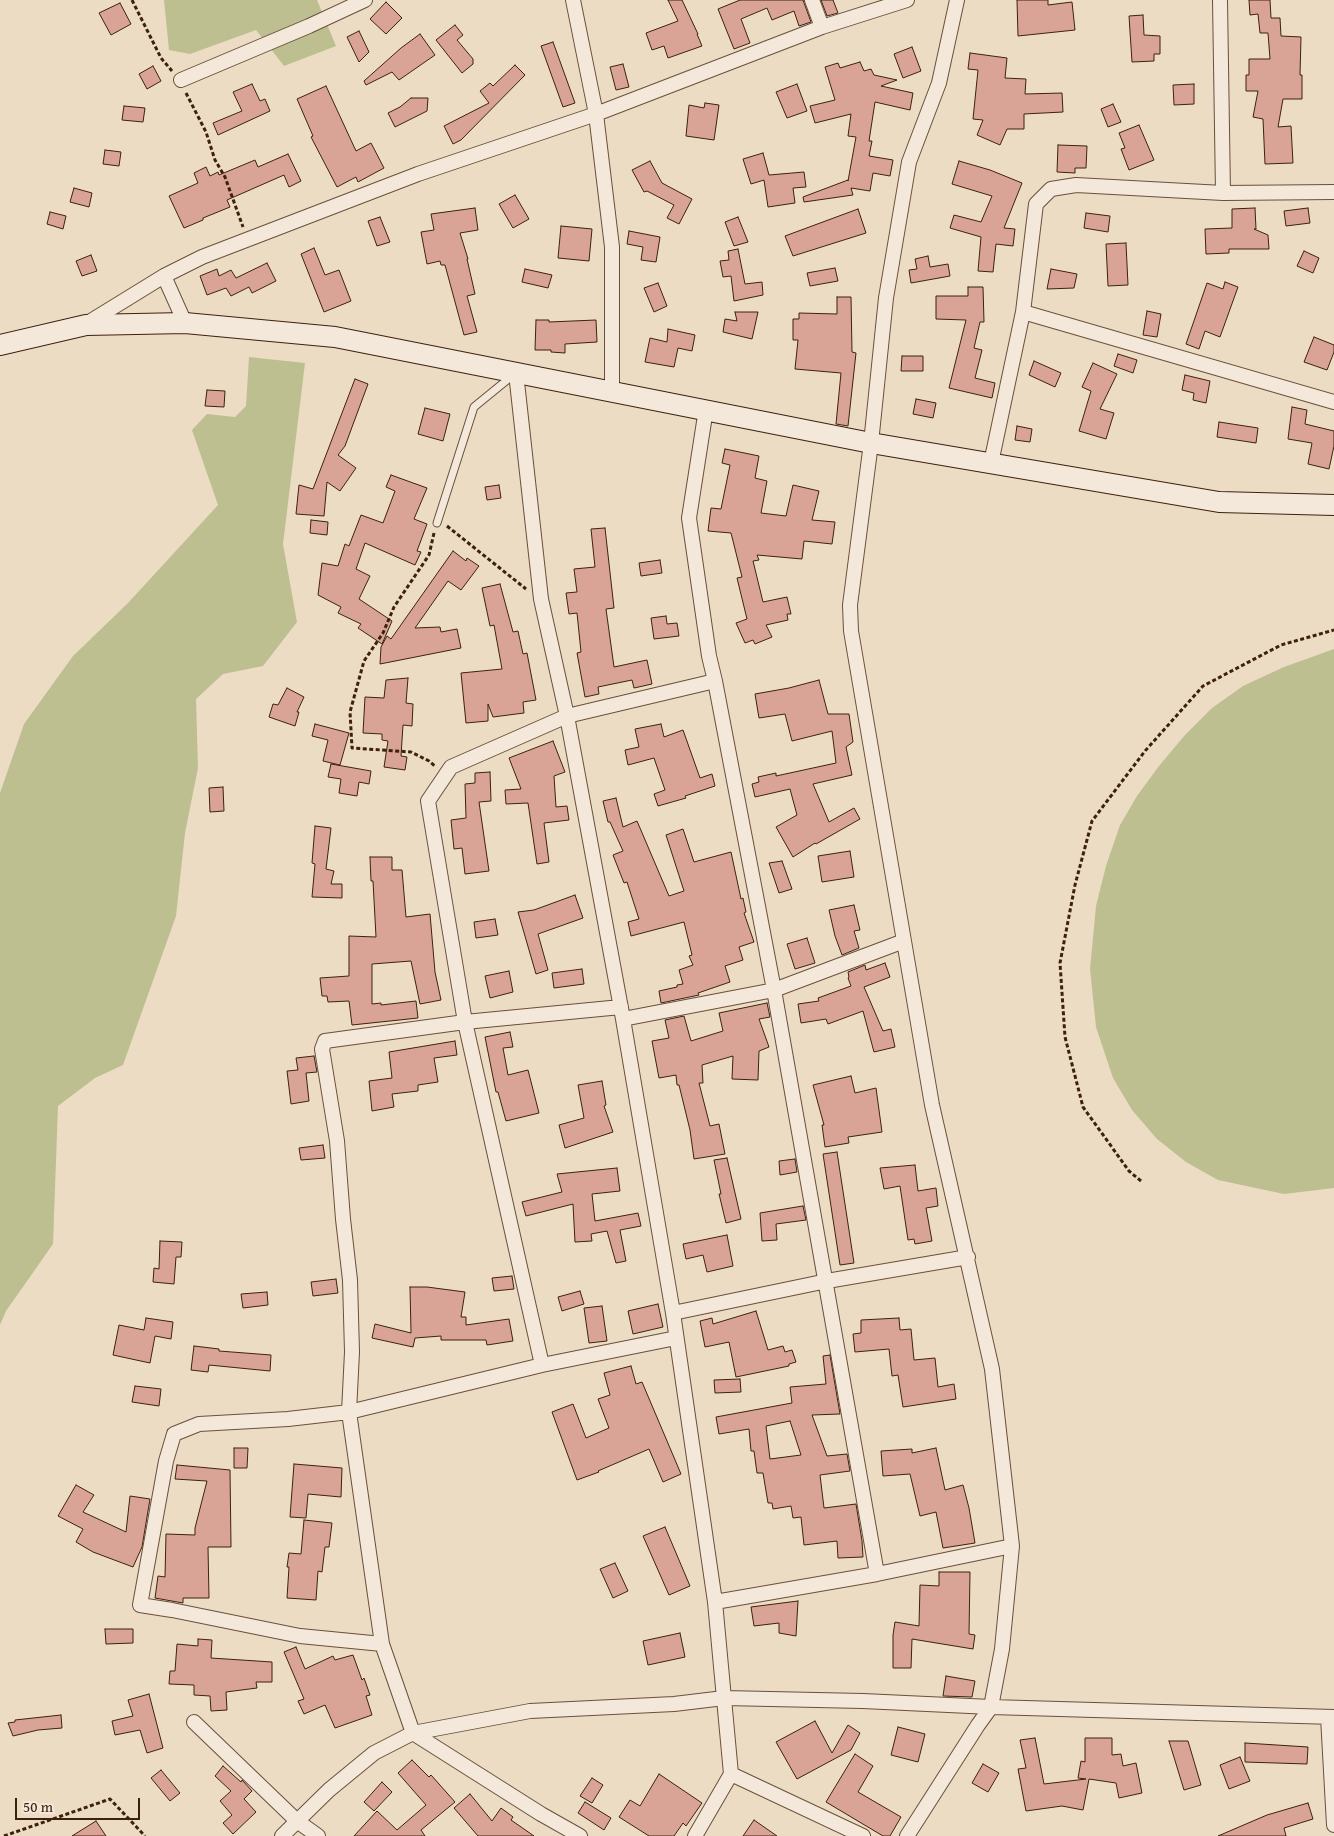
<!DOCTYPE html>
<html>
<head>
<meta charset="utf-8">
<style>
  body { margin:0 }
  #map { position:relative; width:1334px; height:1836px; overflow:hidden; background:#ecdcc4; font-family:"Gentium Book Plus",serif }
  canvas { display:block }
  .scale { position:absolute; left:15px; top:1798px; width:125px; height:22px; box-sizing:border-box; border:2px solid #3d210e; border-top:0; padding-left:6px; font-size:15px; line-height:18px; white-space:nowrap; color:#3d210e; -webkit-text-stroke:4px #f3e8d9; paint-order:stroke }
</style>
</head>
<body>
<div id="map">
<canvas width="1334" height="1836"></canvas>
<div class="scale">50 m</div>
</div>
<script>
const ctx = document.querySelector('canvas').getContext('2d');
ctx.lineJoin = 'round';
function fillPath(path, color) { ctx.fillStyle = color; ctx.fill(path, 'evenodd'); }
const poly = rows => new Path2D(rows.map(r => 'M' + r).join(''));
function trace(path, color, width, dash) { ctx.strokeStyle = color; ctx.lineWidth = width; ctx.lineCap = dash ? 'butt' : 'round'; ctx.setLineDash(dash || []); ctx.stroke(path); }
const green = poly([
  [164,0,317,0,336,46,284,66,256,30,190,54,169,50],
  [249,357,305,363,283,544,297,622,263,666,223,674,196,699,198,768,185,833,176,916,123,1065,95,1078,58,1106,53,1244,6,1311,0,1325,0,793,24,724,73,656,128,603,218,505,192,430,207,414,235,417,246,406],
  [1334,649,1334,1188,1284,1194,1218,1180,1186,1162,1157,1139,1132,1110,1113,1078,1096,1027,1090,969,1096,906,1106,866,1120,825,1137,796,1159,766,1185,735,1212,708,1243,686,1284,667]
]);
const building = poly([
  [668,0,682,0,698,34,697,34,702,46,668,58,664,46,652,50,646,33,678,21,668,0],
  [740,0,803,0,811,22,799,26,794,11,772,20,767,8,741,19,750,43,734,49,718,9,740,0],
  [821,0,833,0,838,13,827,16,821,0],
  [1017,0,1048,0,1048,5,1072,2,1075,30,1018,36,1017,0],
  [1249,0,1270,0,1271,18,1280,18,1281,36,1301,37,1300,75,1302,75,1302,99,1283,99,1278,127,1291,126,1293,163,1265,164,1263,119,1253,117,1258,91,1246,91,1246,75,1249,75,1249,59,1270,59,1268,33,1260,33,1258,14,1250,15,1249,0],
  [386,2,402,18,386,34,370,19,386,2],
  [120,3,131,24,111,35,99,13,120,3],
  [1143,15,1144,35,1160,36,1160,54,1154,54,1154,61,1132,62,1129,16,1143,15],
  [455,25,463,35,457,40,473,59,473,64,462,73,436,40,455,25],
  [359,31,369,52,359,62,347,37,359,31],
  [420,34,435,55,399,80,392,72,366,85,364,81,401,48,420,34],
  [553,42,575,103,563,107,541,46,553,42],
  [912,47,921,71,903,78,894,54,912,47],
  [970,53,1007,58,1005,78,1026,79,1025,94,1062,93,1063,112,1024,114,1024,129,1007,129,1000,145,977,135,983,120,973,119,978,70,968,69,970,53],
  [860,62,864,71,871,69,874,75,897,80,881,86,913,93,910,110,875,102,869,141,872,141,869,156,893,160,890,176,873,173,870,191,851,188,853,195,804,202,803,197,848,180,848,181,856,137,848,136,851,114,815,123,810,106,835,100,825,67,838,63,840,68,860,62],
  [623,64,629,87,616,90,610,67,623,64],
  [515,65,525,75,461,140,453,144,444,126,489,103,480,91,490,83,493,86,515,65],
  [153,66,161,81,147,89,139,74,153,66],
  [252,84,260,101,265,99,270,111,218,135,213,123,242,111,233,92,252,84],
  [797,84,807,111,787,118,776,92,797,84],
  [1194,84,1194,104,1174,105,1173,85,1194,84],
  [326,86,356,151,371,143,384,168,358,182,356,177,337,187,311,137,313,136,297,99,326,86],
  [411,98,428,98,427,111,395,127,388,113,400,107,411,98],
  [705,103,719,105,714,140,686,136,689,105,704,108,705,103],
  [1113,104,1121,122,1108,127,1101,109,1113,104],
  [124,106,145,108,143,122,122,120,124,106],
  [1139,125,1154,160,1129,170,1121,149,1125,148,1119,133,1139,125],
  [1058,145,1087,146,1086,168,1075,168,1075,173,1057,172,1058,145],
  [105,150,121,152,119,166,103,164,105,150],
  [763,153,769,175,804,172,806,187,793,188,795,203,768,207,764,180,751,184,743,159,763,153],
  [288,154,301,181,289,187,284,175,227,200,230,207,203,218,203,220,184,228,169,196,198,183,194,173,206,167,210,176,218,172,219,175,255,160,258,167,288,154],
  [650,161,662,183,692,199,679,224,667,218,674,205,647,191,644,192,632,170,650,161],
  [959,161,990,170,1022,183,1004,228,1015,229,1013,246,996,244,993,272,978,271,981,237,950,228,954,215,981,222,992,196,952,184,959,161],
  [74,188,92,193,89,207,70,202,74,188],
  [515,195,529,219,513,228,499,204,515,195],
  [475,208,478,230,460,233,468,259,467,259,475,294,467,296,477,332,464,335,445,265,441,265,440,261,427,264,421,232,434,230,431,214,475,208],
  [1255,208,1256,229,1254,229,1268,235,1269,249,1229,249,1229,253,1206,254,1205,229,1232,228,1232,209,1255,208],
  [1308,208,1310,223,1286,226,1284,211,1308,208],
  [858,209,866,233,793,256,785,236,858,209],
  [50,212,66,216,63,229,47,224,50,212],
  [1086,213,1110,216,1108,232,1084,228,1086,213],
  [380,217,390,242,377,246,368,221,380,217],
  [738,217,748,242,734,246,725,222,738,217],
  [561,226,592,229,589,261,558,258,561,226],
  [629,231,660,237,656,262,641,260,643,247,627,244,629,231],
  [1126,243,1128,285,1108,286,1106,244,1126,243],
  [314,248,325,275,339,270,351,301,324,312,301,254,314,248],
  [738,249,745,284,762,282,763,295,734,301,731,276,723,277,720,261,729,260,728,251,738,249],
  [1304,251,1319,258,1313,273,1297,266,1304,251],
  [91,255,97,271,82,276,76,261,91,255],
  [928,256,930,267,948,264,950,276,911,283,909,270,917,269,915,259,928,256],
  [267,263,276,281,252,293,249,287,231,296,226,288,207,295,200,276,217,269,219,276,231,270,236,278,267,263],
  [835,268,838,281,810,286,807,273,835,268],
  [525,269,552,275,548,288,522,282,525,269],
  [1051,269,1077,274,1074,288,1047,289,1051,269],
  [1225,282,1238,287,1220,337,1205,331,1199,349,1186,344,1207,283,1223,289,1225,282],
  [658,283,667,306,654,312,644,288,658,283],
  [968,287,983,287,984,322,980,322,974,348,982,350,975,378,995,383,992,398,949,388,966,320,936,319,936,296,968,296,968,287],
  [837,297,851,297,852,352,856,353,848,426,836,424,841,373,795,369,798,340,793,340,793,319,799,319,799,313,837,314,837,297],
  [1147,311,1161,314,1157,337,1143,335,1147,311],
  [735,312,758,312,752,339,723,332,725,319,737,321,735,312],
  [536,320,549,320,549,322,596,320,597,342,565,344,565,353,551,352,551,350,535,350,536,320],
  [668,329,695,335,692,351,678,348,674,367,645,362,650,338,667,342,668,329],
  [1314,337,1334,345,1334,352,1327,370,1304,362,1314,337],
  [1118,354,1137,360,1133,373,1114,366,1118,354],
  [902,356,923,356,923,371,901,371,902,356],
  [1034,361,1061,373,1055,387,1029,375,1034,361],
  [1093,363,1117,374,1100,409,1114,413,1106,439,1079,431,1091,391,1082,387,1093,363],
  [1185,375,1210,381,1206,403,1193,400,1194,393,1182,390,1185,375],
  [355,379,368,384,345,446,338,455,356,468,340,491,327,482,324,516,296,514,299,485,313,489,355,379],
  [207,390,225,391,224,407,205,406,207,390],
  [916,399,936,403,933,418,913,414,916,399],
  [1292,407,1307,410,1305,424,1334,431,1334,446,1329,469,1308,464,1312,443,1288,439,1292,407],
  [425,408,450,414,443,441,418,434,425,408],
  [1219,422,1258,428,1256,443,1217,437,1219,422],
  [1017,426,1032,429,1030,442,1015,440,1017,426],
  [725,449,759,456,755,478,767,481,761,513,786,516,793,485,819,491,812,520,835,522,832,544,804,541,802,559,757,555,759,560,753,561,763,602,787,597,791,614,787,614,788,620,766,625,772,637,755,644,753,640,745,643,736,623,747,619,737,578,742,577,731,533,708,531,711,508,721,509,730,465,722,463,725,449],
  [391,475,427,488,414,519,427,524,417,551,421,552,415,565,365,543,356,569,370,576,359,599,392,621,382,644,358,628,361,624,338,613,341,607,318,595,322,563,338,566,345,544,349,546,361,515,383,523,395,491,386,487,391,475],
  [499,485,501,498,487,500,485,487,499,485],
  [311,520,328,522,327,535,310,533,311,520],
  [605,528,614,608,606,609,614,667,647,660,652,684,634,688,632,680,598,687,599,694,585,697,577,653,581,652,577,613,569,614,566,593,577,592,574,569,595,567,591,529,605,528],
  [453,551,466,561,467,558,479,566,461,590,448,581,415,628,440,627,441,632,457,629,461,648,380,664,381,647,387,636,391,639,453,551],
  [660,560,662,573,641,576,639,563,660,560],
  [500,584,513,632,518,631,523,654,527,653,536,700,523,702,524,713,493,717,488,704,488,721,466,723,461,673,502,669,494,625,490,626,482,588,500,584],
  [666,616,667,624,677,623,679,636,654,639,651,618,666,616],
  [408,678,406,703,413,704,412,726,403,725,401,756,407,757,405,770,384,767,388,741,382,740,382,734,363,733,365,697,384,698,386,680,408,678],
  [819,680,828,714,849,714,853,742,846,747,852,775,813,784,829,822,854,808,860,819,816,844,815,843,793,857,776,827,797,815,790,789,755,797,752,784,759,782,758,777,776,773,776,776,836,763,832,731,792,741,785,714,759,718,755,694,789,688,819,680],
  [287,688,304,697,297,712,299,712,295,726,269,717,273,704,278,705,287,688],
  [315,724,349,733,340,765,323,761,328,740,312,736,315,724],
  [661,724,664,737,683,730,700,778,712,774,715,786,685,796,686,798,658,806,654,794,665,790,654,758,628,765,625,750,639,747,635,729,661,724],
  [553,741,565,772,554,776,556,807,567,806,569,820,544,823,549,862,537,864,528,803,506,804,505,790,521,789,509,758,553,741],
  [331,764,371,771,369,784,359,782,357,796,339,793,341,779,328,777,331,764],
  [490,772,491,801,479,802,489,871,465,874,462,848,454,849,451,820,466,818,465,784,475,783,475,773,490,772],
  [223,787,224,811,210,812,209,788,223,787],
  [616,798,623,827,637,821,669,896,684,891,666,835,683,829,694,862,731,852,741,899,743,898,746,912,744,913,754,942,739,947,743,960,725,966,730,982,698,993,699,995,661,1003,659,991,677,987,677,985,683,984,679,970,693,965,689,956,692,955,684,922,631,936,628,922,639,919,627,882,624,883,613,855,623,851,610,822,608,822,603,801,616,798],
  [315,826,331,828,326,869,334,871,331,884,342,884,342,898,312,897,315,864,312,863,315,826],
  [850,851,854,877,822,882,818,856,850,851],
  [370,857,392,857,392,870,402,870,406,917,430,914,435,972,441,1000,420,1004,411,961,372,964,372,1004,381,1003,381,1005,416,1001,418,1018,352,1025,349,1001,328,1002,327,996,322,996,320,978,349,976,349,936,376,937,373,881,371,881,370,857],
  [782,861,792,889,779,893,769,863,782,861],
  [575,895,583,918,538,934,548,970,536,974,518,912,534,910,575,895],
  [854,905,860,930,854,931,859,948,842,955,835,936,829,910,854,905],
  [495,919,498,935,476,938,474,922,495,919],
  [807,938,815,963,795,969,787,944,807,938],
  [885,963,890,977,864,987,883,1031,891,1029,895,1047,874,1052,863,1011,828,1024,826,1019,801,1023,798,1004,819,1001,818,998,851,986,848,978,849,977,848,972,865,965,866,970,885,963],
  [582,969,584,984,554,988,552,973,582,969],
  [509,971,513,992,490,998,485,976,509,971],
  [767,1003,770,1017,759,1019,769,1047,759,1051,758,1080,732,1079,733,1056,702,1065,703,1083,699,1083,710,1126,719,1124,725,1154,694,1159,690,1130,679,1085,677,1085,676,1075,659,1078,652,1041,669,1038,665,1020,684,1016,691,1041,723,1031,719,1013,767,1003],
  [510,1032,513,1047,503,1048,508,1075,528,1070,539,1113,506,1121,498,1092,496,1092,485,1037,510,1032],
  [455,1041,457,1055,434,1058,438,1082,418,1085,418,1091,392,1094,394,1107,372,1111,369,1081,392,1078,389,1052,455,1041],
  [314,1056,317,1072,306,1073,309,1101,291,1104,287,1071,298,1070,296,1058,314,1056],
  [851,1076,855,1093,876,1088,882,1132,848,1137,849,1143,825,1147,822,1125,824,1125,813,1085,851,1076],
  [602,1081,606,1105,604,1106,613,1132,565,1148,559,1125,584,1118,578,1085,602,1081],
  [323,1145,325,1158,301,1160,299,1148,323,1145],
  [837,1152,854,1263,840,1265,823,1154,837,1152],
  [727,1158,741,1219,726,1223,719,1194,721,1194,714,1160,727,1158],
  [795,1159,797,1172,780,1175,779,1161,795,1159],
  [915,1165,918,1191,936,1188,938,1206,926,1208,932,1241,915,1244,914,1239,908,1240,900,1186,884,1189,880,1168,915,1165],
  [617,1168,620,1191,592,1194,595,1221,638,1213,641,1226,620,1230,626,1261,616,1263,607,1231,591,1234,592,1241,575,1242,573,1204,526,1216,522,1202,562,1192,557,1174,617,1168],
  [803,1206,806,1220,776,1224,777,1240,762,1241,760,1213,803,1206],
  [727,1235,733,1266,707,1272,703,1255,686,1259,683,1244,727,1235],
  [160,1241,182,1242,181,1257,176,1257,174,1284,153,1282,154,1268,159,1269,160,1241],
  [512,1276,514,1289,494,1291,492,1278,512,1276],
  [336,1279,338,1293,313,1296,311,1282,336,1279],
  [410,1287,427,1287,465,1292,461,1317,466,1317,466,1325,509,1319,513,1341,487,1345,486,1340,441,1340,441,1336,415,1338,413,1347,372,1338,375,1324,411,1333,410,1287],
  [580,1291,584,1304,562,1311,558,1297,580,1291],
  [267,1292,268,1305,243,1308,241,1294,267,1292],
  [658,1304,663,1327,633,1334,628,1311,658,1304],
  [602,1306,607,1341,589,1343,584,1308,602,1306],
  [756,1311,768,1350,783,1346,785,1352,792,1350,796,1362,789,1364,789,1366,736,1377,729,1342,705,1347,700,1321,712,1318,713,1324,756,1311],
  [146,1318,173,1322,171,1339,155,1336,150,1363,113,1355,119,1325,144,1330,146,1318],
  [899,1318,900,1330,911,1329,914,1360,935,1358,938,1387,954,1384,956,1399,903,1407,898,1375,892,1376,889,1349,855,1352,853,1334,861,1333,861,1320,899,1318],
  [194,1346,219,1349,219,1351,271,1355,270,1371,209,1365,208,1372,191,1370,194,1346],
  [830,1355,840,1414,812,1415,827,1456,847,1454,850,1471,820,1475,824,1508,856,1504,862,1541,863,1557,838,1558,837,1541,804,1545,801,1517,793,1518,791,1506,773,1509,772,1503,768,1503,763,1473,757,1473,754,1451,751,1451,749,1429,719,1434,716,1417,792,1403,790,1387,826,1384,823,1356,830,1355],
  [790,1421,801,1455,770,1459,766,1426,790,1421],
  [631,1366,636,1384,642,1382,681,1474,663,1482,649,1449,598,1471,599,1472,577,1480,552,1412,573,1404,586,1438,609,1428,598,1399,610,1395,604,1373,631,1366],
  [740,1379,741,1392,715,1393,714,1380,740,1379],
  [135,1386,161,1389,159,1406,132,1402,135,1386],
  [234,1448,248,1448,247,1468,234,1468,234,1448],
  [936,1448,945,1490,963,1485,969,1508,975,1543,943,1548,936,1512,920,1516,910,1474,883,1476,881,1451,912,1449,912,1453,936,1448],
  [294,1464,342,1468,341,1497,308,1494,306,1518,290,1517,294,1464],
  [177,1465,230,1470,231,1547,208,1547,209,1598,183,1598,183,1603,155,1598,158,1576,165,1577,166,1534,195,1535,195,1528,207,1481,175,1479,177,1465],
  [76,1485,94,1495,83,1512,126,1532,130,1496,150,1499,142,1547,133,1567,93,1552,76,1542,83,1529,58,1516,76,1485],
  [304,1520,332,1523,329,1547,325,1547,322,1572,318,1571,316,1600,287,1598,289,1567,287,1567,289,1553,301,1554,304,1520],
  [665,1527,690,1586,669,1595,643,1536,665,1527],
  [615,1563,628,1591,613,1598,600,1569,615,1563],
  [939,1572,970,1572,969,1634,975,1635,973,1649,912,1639,911,1668,893,1668,893,1635,895,1622,919,1626,920,1585,939,1586,939,1572],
  [798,1601,796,1636,779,1633,779,1623,754,1626,751,1607,798,1601],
  [105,1629,133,1629,133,1643,106,1644,105,1629],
  [680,1633,685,1657,648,1665,643,1641,680,1633],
  [198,1639,212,1640,211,1658,272,1662,272,1682,256,1682,257,1688,226,1692,227,1710,211,1711,210,1696,194,1695,194,1685,169,1684,170,1671,175,1671,177,1644,198,1646,198,1639],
  [296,1647,305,1669,333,1656,335,1660,353,1655,362,1680,364,1678,370,1695,366,1696,372,1715,335,1728,325,1705,304,1714,298,1701,304,1699,284,1652,296,1647],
  [946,1676,975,1681,972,1697,943,1696,946,1676],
  [149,1694,163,1748,147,1753,140,1730,115,1735,112,1721,133,1716,128,1700,149,1694],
  [61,1715,62,1728,38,1730,13,1736,8,1723,15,1722,15,1720,61,1715],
  [815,1721,832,1753,848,1725,860,1733,851,1750,797,1779,776,1742,815,1721],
  [898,1727,925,1734,918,1762,891,1755,898,1727],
  [1035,1738,1044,1784,1086,1779,1078,1778,1081,1761,1085,1762,1085,1738,1112,1738,1112,1755,1121,1754,1123,1766,1136,1763,1142,1793,1119,1798,1116,1783,1089,1779,1083,1810,1062,1806,1026,1811,1018,1769,1026,1768,1020,1740,1035,1738],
  [1169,1741,1188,1741,1201,1785,1184,1790,1169,1741],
  [1245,1743,1308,1747,1307,1764,1245,1762,1245,1743],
  [855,1754,873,1766,858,1792,901,1817,890,1836,883,1836,826,1802,855,1754],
  [1240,1757,1250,1781,1229,1789,1220,1765,1240,1757],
  [412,1760,429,1777,431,1775,455,1802,421,1830,425,1836,354,1836,377,1811,397,1830,426,1805,398,1773,412,1760],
  [983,1764,999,1773,988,1792,972,1783,983,1764],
  [223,1766,241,1782,242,1780,252,1791,244,1799,256,1812,233,1834,223,1823,232,1815,220,1801,231,1791,215,1776,223,1766],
  [161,1770,180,1793,170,1801,151,1778,161,1770],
  [659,1774,702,1803,686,1826,683,1823,674,1836,649,1836,619,1817,630,1800,640,1806,659,1774],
  [592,1778,603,1785,592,1803,580,1796,592,1778],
  [382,1782,392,1792,374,1811,364,1802,382,1782],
  [470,1794,492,1821,501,1808,513,1817,511,1820,534,1836,478,1836,454,1808,470,1794],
  [585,1802,611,1818,604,1830,578,1813,585,1802],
  [1308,1803,1313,1819,1284,1828,1286,1836,1218,1836,1267,1815,1308,1803],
  [754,1820,777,1836,743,1836,754,1820],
  [96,1821,106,1836,72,1836,96,1821]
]);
const path = poly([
  [132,0,161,58,172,71],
  [186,93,206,132,215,160,225,177,243,227],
  [447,526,526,589],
  [434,533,429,555,394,607,383,633,364,661,350,712,352,748,411,752,429,761,436,767],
  [1141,1181,1129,1171,1083,1107,1065,1037,1060,963,1075,885,1092,821,1145,751,1203,686,1281,645,1334,630],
  [4,1836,110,1799,145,1836]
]);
const lane = poly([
  [437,523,474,407,512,376]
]);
const street = poly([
  [573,0,596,114,612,247,612,393],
  [812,0,822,27],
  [1220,0,1223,193],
  [181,80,309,26,365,0],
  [164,276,185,323],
  [1023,312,1334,402],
  [86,324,164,276,202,257,418,174,596,114,822,27,907,0],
  [516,373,541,599,567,716,623,1019,673,1313,715,1602,731,1774,863,1836],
  [706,409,689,518,709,656,715,681,774,990,877,1574],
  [991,463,1023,312,1036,204,1051,189,1076,185,1223,193,1334,192],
  [623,1019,774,990,904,941],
  [673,1313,827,1281,968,1257],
  [542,1365,465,1022,428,801,451,767,567,716,715,681],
  [715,1602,877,1574,1012,1546],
  [382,1644,300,1636,172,1610,140,1605,166,1461,174,1434,199,1424,288,1419,349,1412,542,1365,676,1338],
  [1328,1717,1334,1825],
  [194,1722,297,1821,318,1836],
  [282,1836,329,1790,374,1753,413,1733,530,1711,674,1704,724,1698,863,1701,991,1707,1002,1649,1012,1546,992,1369,932,1105,851,631,850,605,871,443,886,298,909,162,939,83,957,0],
  [580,1836,541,1814,413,1733,382,1644,349,1412,352,1352,350,1280,343,1219,337,1141,322,1049,325,1041,465,1022,621,1007],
  [695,1836,731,1774],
  [907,1836,978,1725,991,1707,1334,1717]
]);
const secondary = poly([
  [0,345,86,325,185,323,335,337,871,443,1219,502,1334,505]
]);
fillPath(green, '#bdbf90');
fillPath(building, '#d9a496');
trace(building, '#3d210e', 1);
trace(lane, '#69503c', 9);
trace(street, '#69503c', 16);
trace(secondary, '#3d210e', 22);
trace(path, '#3d210e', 3, [4, 2.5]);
trace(lane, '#f3e8d9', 7);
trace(street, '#f3e8d9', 14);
trace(secondary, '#f3e8d9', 20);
</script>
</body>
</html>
